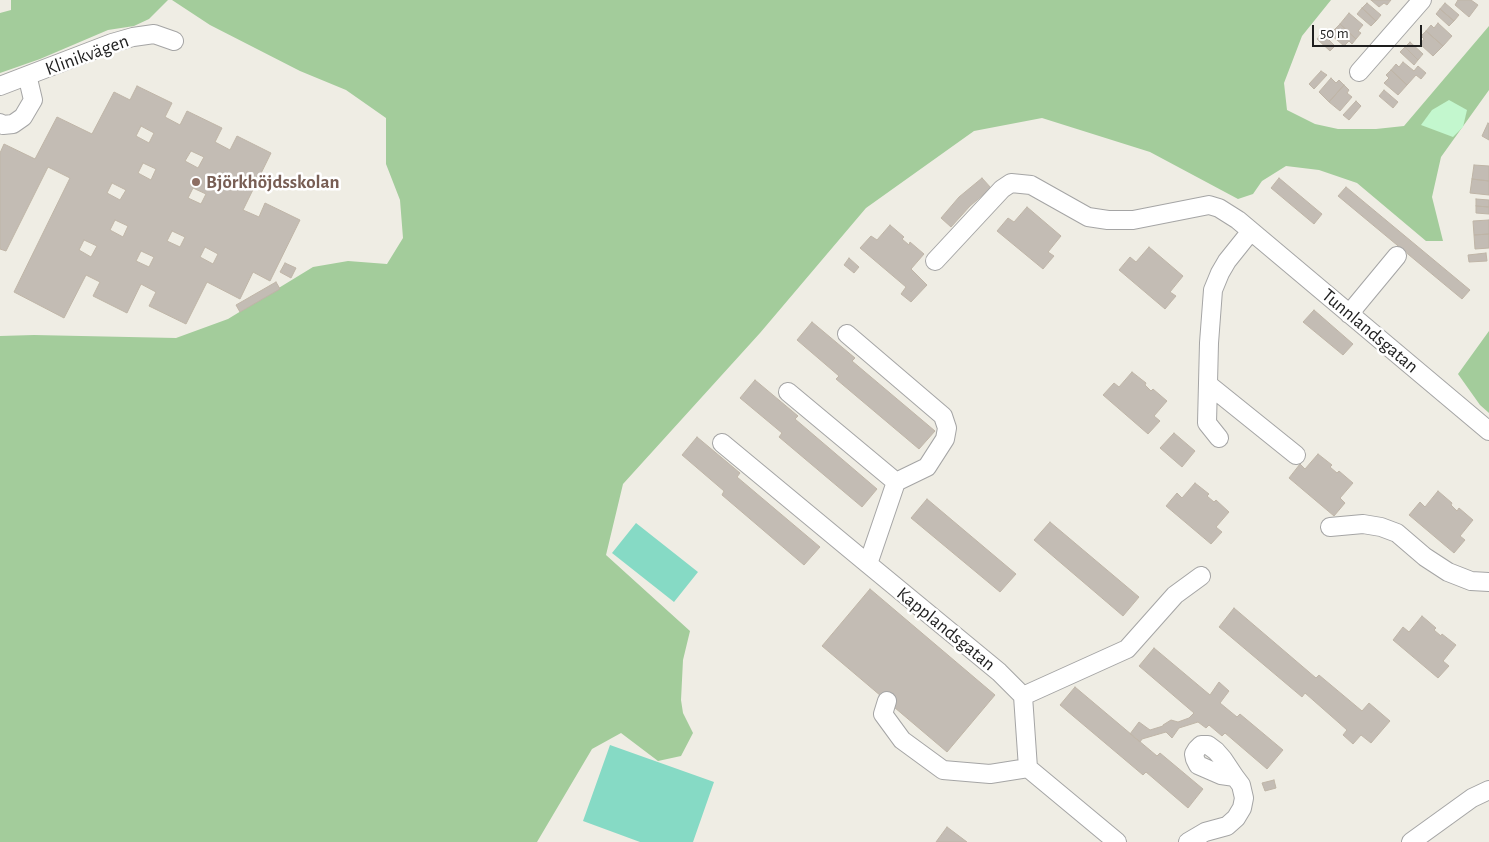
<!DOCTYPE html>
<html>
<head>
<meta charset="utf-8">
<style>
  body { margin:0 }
  #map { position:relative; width:1489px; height:842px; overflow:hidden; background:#efede4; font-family:"Alegreya Sans",sans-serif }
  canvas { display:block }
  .scale { position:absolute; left:1312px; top:25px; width:110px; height:22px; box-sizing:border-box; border:2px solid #1e1e1e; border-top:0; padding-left:6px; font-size:15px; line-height:18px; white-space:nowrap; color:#1e1e1e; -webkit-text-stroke:4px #fff; paint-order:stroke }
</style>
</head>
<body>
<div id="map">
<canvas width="1489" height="842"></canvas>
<div class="scale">50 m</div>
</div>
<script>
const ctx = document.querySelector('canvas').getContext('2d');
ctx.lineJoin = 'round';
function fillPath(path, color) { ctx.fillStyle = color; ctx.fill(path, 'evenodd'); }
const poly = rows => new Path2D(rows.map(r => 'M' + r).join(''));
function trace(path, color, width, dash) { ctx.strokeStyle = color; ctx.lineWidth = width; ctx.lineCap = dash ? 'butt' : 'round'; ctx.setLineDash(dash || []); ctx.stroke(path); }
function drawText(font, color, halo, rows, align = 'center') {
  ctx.font = font + ' "Alegreya Sans",sans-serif'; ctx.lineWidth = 5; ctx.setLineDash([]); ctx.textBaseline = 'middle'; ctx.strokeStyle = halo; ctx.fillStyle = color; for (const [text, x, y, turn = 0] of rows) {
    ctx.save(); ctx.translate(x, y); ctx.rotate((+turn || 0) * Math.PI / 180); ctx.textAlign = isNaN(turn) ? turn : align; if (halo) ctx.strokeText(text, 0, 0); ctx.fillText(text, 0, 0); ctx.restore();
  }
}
const forest = poly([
  [11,0,168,0,149,19,134,26,108,30,40,59,0,73,0,13,11,10],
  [172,0,1331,0,1302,36,1284,83,1287,110,1315,124,1338,129,1376,129,1404,126,1489,26,1489,90,1441,157,1432,197,1443,241,1426,241,1357,183,1319,170,1286,166,1262,181,1253,194,1238,199,1150,152,1042,118,974,131,866,208,760,333,623,484,606,555,690,631,683,660,681,700,683,713,693,733,681,756,658,761,621,733,592,749,537,842,0,842,0,336,34,335,176,338,228,319,313,267,348,261,387,264,403,238,400,200,386,164,386,118,346,90,300,71,210,25],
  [1489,331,1489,413,1480,405,1458,374]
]);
const park = poly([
  [1449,100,1467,110,1463,127,1453,137,1421,125,1432,110]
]);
const pitch = poly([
  [636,523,698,572,674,602,612,553],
  [610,745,714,782,693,842,640,842,583,821]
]);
const building = poly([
  [1371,0,1391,0,1387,5,1384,3,1379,7,1371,0],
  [1458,0,1471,0,1478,5,1469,17,1455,5,1458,0],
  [1367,3,1381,15,1376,21,1362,8,1367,3],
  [1445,3,1459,15,1454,21,1440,9,1445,3],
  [1362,8,1376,21,1371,26,1357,14,1362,8],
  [1440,9,1454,21,1449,26,1436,14,1440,9],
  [1349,13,1363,25,1358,31,1361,33,1356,39,1340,24,1349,13],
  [1438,23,1452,36,1443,46,1426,31,1431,25,1434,28,1438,23],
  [1340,24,1356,39,1352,44,1349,41,1344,46,1330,34,1340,24],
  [1426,31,1443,46,1433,56,1420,44,1424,39,1421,36,1426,31],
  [1322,33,1335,46,1330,51,1317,39,1322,33],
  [1410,42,1423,54,1418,60,1405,47,1410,42],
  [1405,47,1418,60,1414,65,1400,52,1405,47],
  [1403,62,1414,71,1418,66,1426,73,1421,79,1416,75,1407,85,1391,70,1396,64,1399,67,1403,62],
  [1391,70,1407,85,1398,95,1384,83,1389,78,1386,75,1391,70],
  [1321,71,1327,75,1314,89,1309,84,1321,71],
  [1331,78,1336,83,1339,80,1344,85,1329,102,1319,92,1331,78],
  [1344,85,1349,90,1347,93,1352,97,1340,111,1329,102,1344,85],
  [137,86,172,103,165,117,180,125,187,111,222,128,215,142,230,150,237,136,271,153,243,210,259,217,265,203,300,220,270,281,253,272,240,299,207,282,186,324,149,306,156,292,141,284,127,313,93,296,100,282,86,275,64,318,14,292,70,178,48,167,6,251,0,249,0,153,4,144,35,159,57,117,92,134,114,92,130,100,137,86],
  [141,126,154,133,149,143,136,136,141,126],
  [191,151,204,157,198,168,185,161,191,151],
  [143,163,156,169,151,180,138,173,143,163],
  [112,183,126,190,120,200,107,193,112,183],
  [193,188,206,194,201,204,188,198,193,188],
  [115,220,128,226,123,237,110,230,115,220],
  [172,231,185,237,180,247,167,241,172,231],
  [84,240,97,246,91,257,79,250,84,240],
  [205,247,218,254,213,264,200,257,205,247],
  [141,251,154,257,149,267,136,261,141,251],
  [1384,90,1398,102,1393,108,1379,96,1384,90],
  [1356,101,1361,106,1349,120,1343,115,1356,101],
  [1488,123,1489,124,1489,140,1482,136,1488,123],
  [1474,165,1489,166,1489,181,1472,179,1474,165],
  [982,178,991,188,970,206,951,227,941,218,959,197,982,178],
  [1279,178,1322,214,1314,224,1271,188,1279,178],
  [1472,179,1489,181,1489,195,1470,193,1472,179],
  [1346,187,1470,290,1462,299,1338,196,1346,187],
  [1476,199,1489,200,1489,207,1476,206,1476,199],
  [1476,206,1489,207,1489,214,1476,213,1476,206],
  [1027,207,1061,236,1048,252,1054,256,1043,269,997,231,1008,218,1014,222,1027,207],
  [1489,220,1489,234,1474,235,1473,221,1489,220],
  [890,225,904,237,902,239,909,245,910,242,924,254,911,269,927,285,911,302,901,294,906,287,860,248,871,236,877,240,890,225],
  [1489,234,1489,248,1475,249,1474,235,1489,234],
  [1149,247,1183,276,1170,292,1176,296,1165,309,1119,270,1130,257,1136,262,1149,247],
  [1486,253,1487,261,1469,262,1468,255,1486,253],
  [849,258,859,267,854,273,844,265,849,258],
  [285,263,296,268,291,278,280,272,285,263],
  [276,282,280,289,240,312,236,305,276,282],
  [1314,310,1353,344,1343,355,1303,322,1314,310],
  [812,322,855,358,852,361,935,431,919,449,836,379,839,376,797,340,812,322],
  [1132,372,1146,383,1145,385,1151,391,1153,389,1167,401,1154,416,1160,421,1148,434,1103,395,1114,383,1119,387,1132,372],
  [755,380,798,416,795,419,877,489,862,507,779,437,782,433,740,398,755,380],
  [1174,433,1195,451,1182,467,1160,448,1174,433],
  [697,437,740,473,737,477,820,547,804,565,722,495,724,491,682,455,697,437],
  [1318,454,1332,465,1330,467,1337,473,1339,471,1353,483,1340,498,1345,503,1334,516,1289,478,1300,464,1305,469,1318,454],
  [1195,483,1209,494,1207,496,1214,502,1216,500,1229,512,1216,527,1222,532,1211,544,1166,506,1177,493,1182,498,1195,483],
  [1438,491,1452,503,1451,505,1457,511,1459,508,1473,520,1460,536,1465,540,1454,553,1409,515,1420,502,1425,507,1438,491],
  [927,499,1016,574,1000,592,911,518,927,499],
  [1050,522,1139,597,1123,616,1034,540,1050,522],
  [870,589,995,695,947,752,822,646,870,589],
  [1234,608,1316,678,1319,675,1362,711,1369,703,1390,721,1371,743,1361,735,1353,744,1343,735,1347,730,1305,693,1302,697,1219,627,1234,608],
  [1422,616,1436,628,1434,630,1441,636,1442,634,1456,645,1443,661,1449,666,1438,678,1393,640,1403,627,1409,632,1422,616],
  [1154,648,1210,695,1219,682,1229,691,1220,703,1237,717,1240,714,1283,750,1267,769,1225,733,1222,736,1209,725,1206,728,1198,722,1179,728,1172,738,1166,732,1142,739,1140,742,1130,734,1139,722,1150,730,1163,726,1163,725,1171,720,1178,722,1189,718,1194,713,1139,666,1154,648],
  [1075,687,1157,756,1160,753,1203,789,1188,808,1146,772,1143,775,1060,705,1075,687],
  [1274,780,1276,788,1265,791,1262,783,1274,780],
  [947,827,967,842,936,842,947,827]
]);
const minor = poly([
  [1359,72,1422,0],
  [0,86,112,43,133,37,154,34,174,41],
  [0,123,3,125,13,124,23,117,33,100,29,83,25,78],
  [935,261,1002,189,1011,183,1031,185,1088,217,1108,220,1133,220,1209,205,1219,208,1238,220,1489,431],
  [1349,314,1397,256],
  [847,334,943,416,947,428,945,439,927,467,896,482,868,564,999,672,1023,696,1028,768,1117,842],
  [1209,385,1296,455],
  [788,392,896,482],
  [1219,438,1207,423,1209,343,1213,290,1220,273,1227,261,1251,231],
  [722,443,868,564],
  [1330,527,1363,524,1381,527,1397,533,1425,557,1448,572,1471,581,1489,582],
  [1023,696,1127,649,1175,595,1201,576],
  [887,701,883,714,902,740,943,770,990,774,1028,768],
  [1188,842,1205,832,1227,826,1236,818,1242,808,1244,798,1241,785,1235,777,1223,759,1216,751,1208,745,1201,745,1197,749,1194,754,1195,759,1198,765,1221,775,1235,777],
  [1411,842,1472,798,1489,790]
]);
const markers = [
  [196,182,5,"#8d6e63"]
];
const streetNames = [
  ["Klinikvägen",87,55,-20],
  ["Tunnlandsgatan",1370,331,40],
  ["Kapplandsgatan",946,629,39]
];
const educationNames = [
  ["Björkhöjdsskolan",206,182]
];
fillPath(forest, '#a3cc9b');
fillPath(park, '#c3f7ce');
fillPath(pitch, '#86dac5');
fillPath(building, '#c3bcb4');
trace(building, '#bfb5a7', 1);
trace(minor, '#a5a5a5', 20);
trace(minor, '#fff', 18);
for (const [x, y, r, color] of markers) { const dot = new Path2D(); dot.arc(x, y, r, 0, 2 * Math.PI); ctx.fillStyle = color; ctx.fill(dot); trace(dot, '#fff', 2); }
drawText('19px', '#1e1e1e', '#fff', streetNames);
drawText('bold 19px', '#785e54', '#fff', educationNames, 'left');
</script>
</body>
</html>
